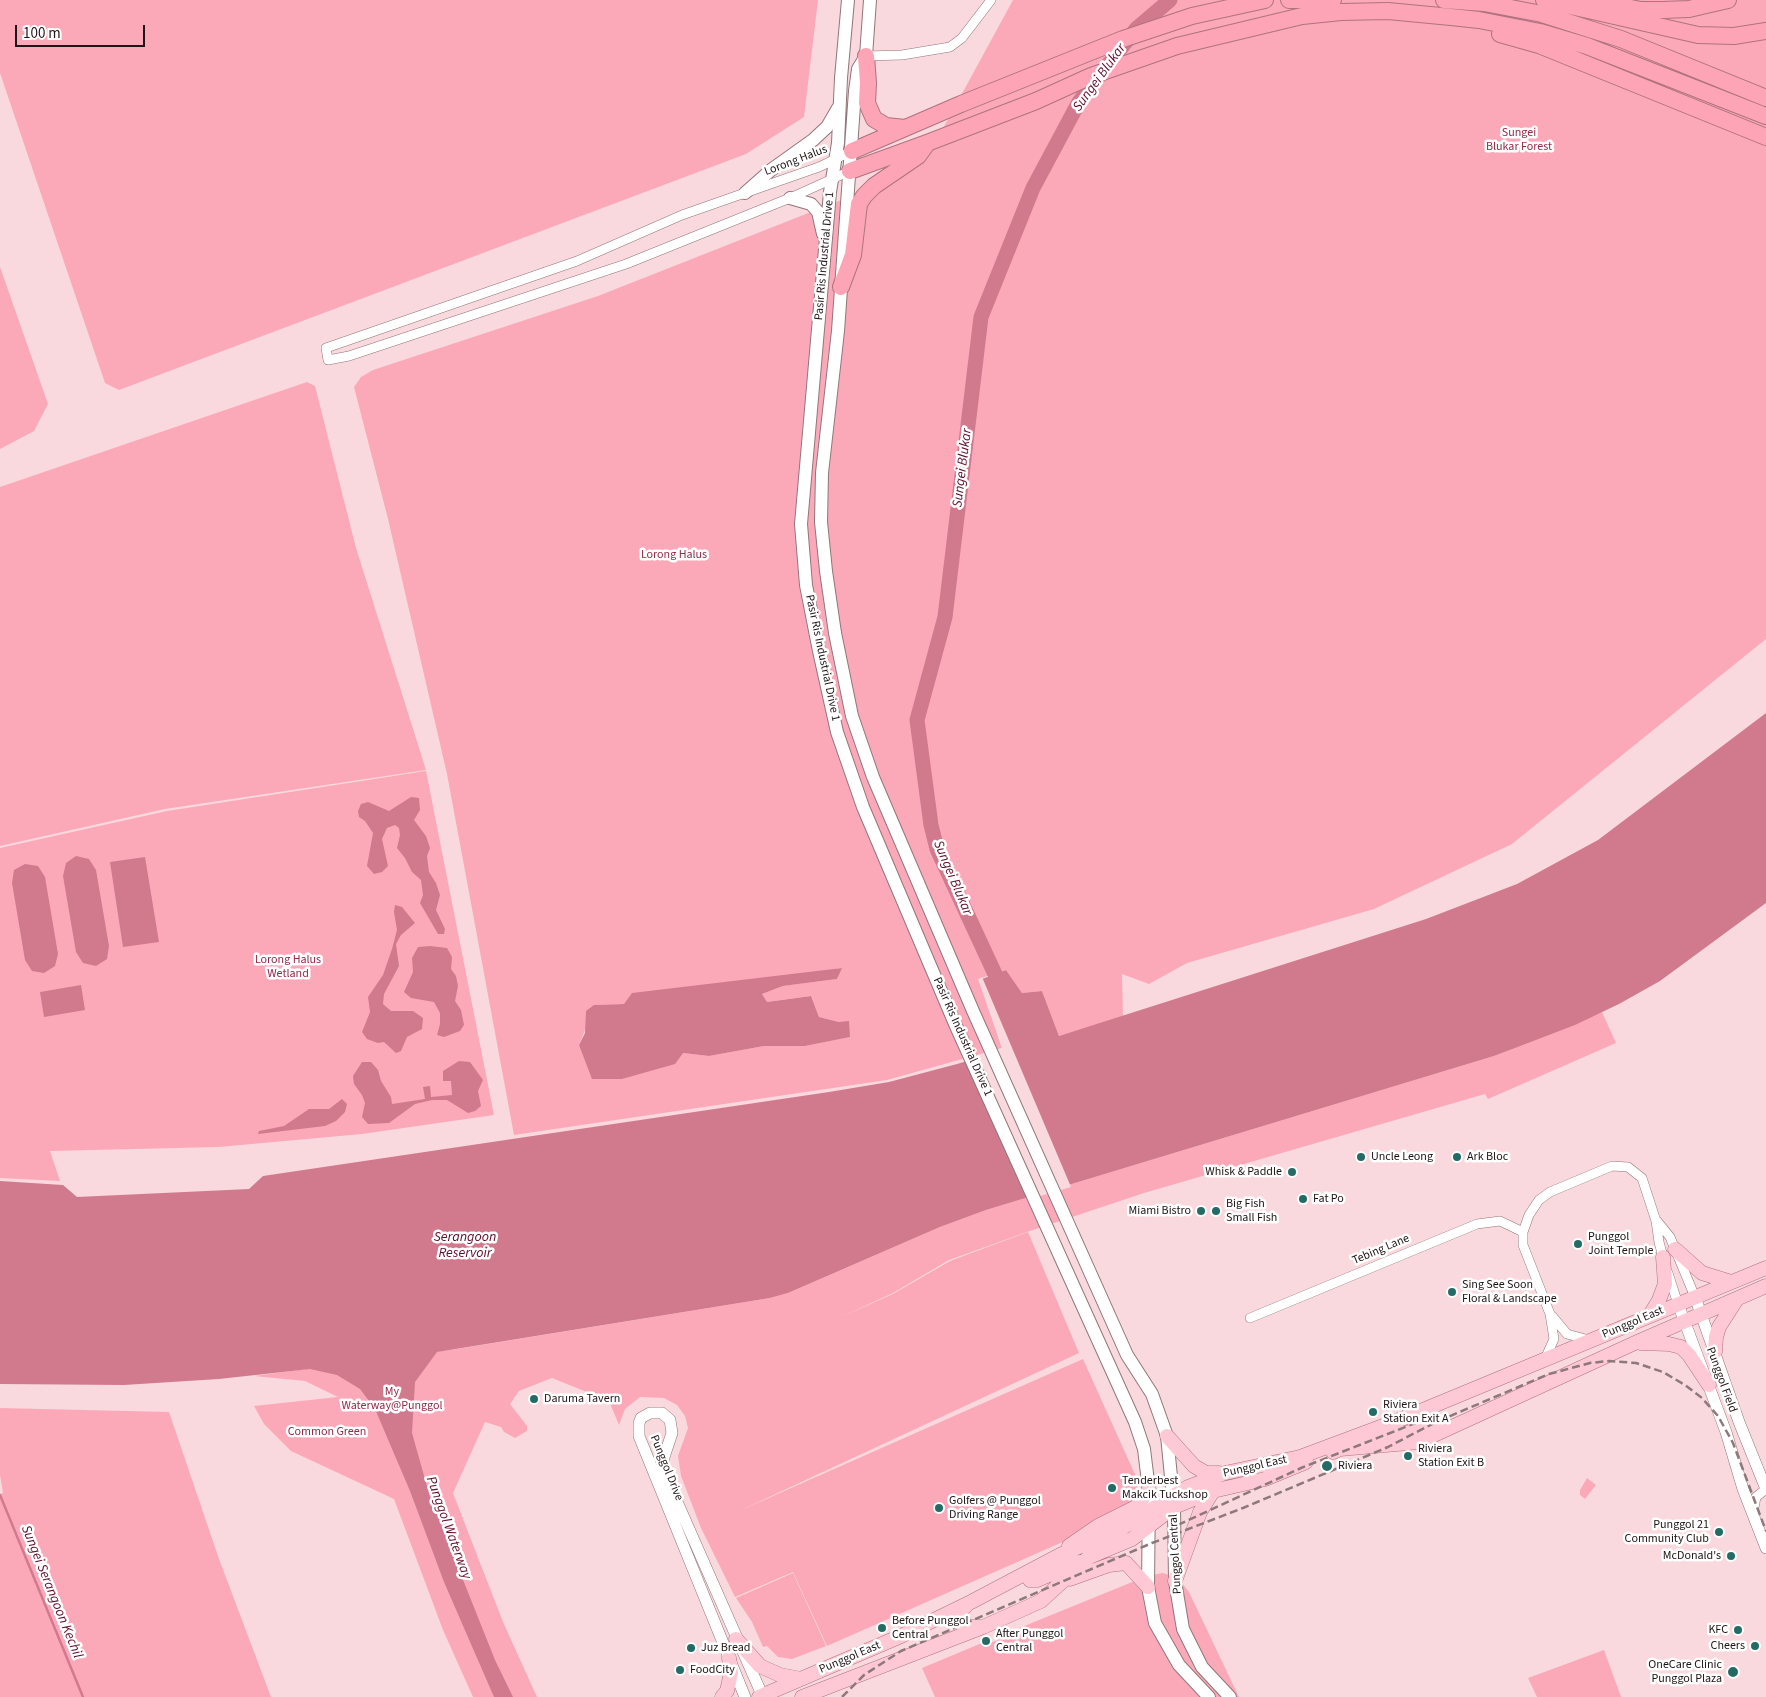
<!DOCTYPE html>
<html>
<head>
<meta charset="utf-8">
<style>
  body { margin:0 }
  #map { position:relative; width:1766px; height:1697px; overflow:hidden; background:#f9d9de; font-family:"Source Sans 3",sans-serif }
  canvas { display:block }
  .scale { position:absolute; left:15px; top:25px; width:130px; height:22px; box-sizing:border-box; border:2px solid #1f1416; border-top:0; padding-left:6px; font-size:15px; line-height:18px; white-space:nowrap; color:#1f1416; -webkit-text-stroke:4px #fff; paint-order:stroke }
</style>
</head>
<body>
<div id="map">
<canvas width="1766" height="1697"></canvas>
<div class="scale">100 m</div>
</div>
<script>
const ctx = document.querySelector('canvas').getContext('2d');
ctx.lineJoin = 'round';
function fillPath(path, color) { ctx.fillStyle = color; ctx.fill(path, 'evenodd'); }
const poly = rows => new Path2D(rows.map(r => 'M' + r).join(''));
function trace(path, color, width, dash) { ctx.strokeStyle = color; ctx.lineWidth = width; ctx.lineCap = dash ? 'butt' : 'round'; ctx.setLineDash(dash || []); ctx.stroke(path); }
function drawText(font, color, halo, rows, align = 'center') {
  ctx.font = font + ' "Source Sans 3",sans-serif'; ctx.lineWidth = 5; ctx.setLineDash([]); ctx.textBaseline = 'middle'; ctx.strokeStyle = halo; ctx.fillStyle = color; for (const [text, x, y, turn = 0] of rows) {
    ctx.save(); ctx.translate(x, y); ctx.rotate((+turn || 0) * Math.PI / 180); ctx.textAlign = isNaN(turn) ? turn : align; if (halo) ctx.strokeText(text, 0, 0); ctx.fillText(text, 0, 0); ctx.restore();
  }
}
const green = poly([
  [0,0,818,0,804,117,746,154,119,390,105,383,0,73],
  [1013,0,1766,0,1766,639,1512,844,1374,909,1187,963,1149,984,1122,974,1123,1017,1059,1036,1042,991,1022,993,1006,970,978,979,1002,1048,887,1080,514,1135,447,774,388,519,354,387,361,377,373,370,598,296,887,182,928,156],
  [841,968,837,979,783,986,762,994,767,1002,811,996,819,1017,839,1022,849,1037,805,1046,764,1046,709,1056,683,1053,622,1079,579,1045,595,1005,624,1004],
  [0,267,48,404,34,431,0,449],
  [307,382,315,386,356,548,426,770,165,809,0,846,0,487],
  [426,771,494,1115,362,1134,219,1147,50,1151,60,1181,0,1178,0,848,167,811],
  [1602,1012,1616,1043,1488,1099,1485,1094,1144,1193,1027,1232,949,1260,893,1293,841,1317,893,1294,950,1261,1028,1232,1079,1353,739,1511,1083,1359,1138,1481,1136,1501,1126,1514,827,1646,793,1572,735,1597,701,1528,681,1476,678,1456,688,1428,685,1416,677,1405,664,1398,640,1397,625,1409,619,1425,609,1401,552,1378,519,1391,510,1404,527,1426,527,1431,515,1438,504,1432,501,1427,485,1422,453,1493,503,1622,537,1697,473,1697,443,1630,394,1499,291,1451,264,1424,254,1406,338,1397,305,1381,254,1376,457,1349,770,1298,788,1293,940,1227,986,1210,1494,1056],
  [0,1408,169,1412,219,1559,271,1697,0,1697,0,1494,3,1493,0,1475],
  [1587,1478,1596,1485,1585,1499,1580,1495,1580,1490],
  [793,1573,826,1646,792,1659,778,1657,767,1646,763,1647,752,1622,736,1598],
  [1163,1573,1178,1578,1189,1592,1239,1697,935,1697,922,1668,982,1643,987,1644,1010,1636,1012,1631,1147,1576],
  [1604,1650,1621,1697,1537,1697,1528,1678]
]);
const water = poly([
  [1766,713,1766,903,1660,981,1619,1004,1575,1025,1494,1056,986,1210,940,1227,788,1293,770,1298,437,1352,415,1382,412,1433,430,1497,495,1660,513,1697,494,1697,444,1582,410,1491,375,1409,360,1389,337,1375,310,1369,219,1379,124,1385,0,1384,0,1181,63,1185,77,1197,249,1189,263,1176,829,1092,889,1082,957,1064,1005,1050,982,979,1006,970,1022,993,1042,991,1059,1036,1426,919,1517,884,1598,840],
  [411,797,419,798,420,810,414,820,426,836,430,848,427,856,429,872,436,883,440,895,436,910,445,929,444,934,438,934,420,903,423,895,421,880,412,872,405,858,397,848,400,835,399,828,395,825,387,828,382,839,388,866,382,872,374,874,367,866,373,833,365,821,359,817,358,811,361,804,368,802,389,811],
  [76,856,89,859,96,870,109,946,107,959,96,966,83,963,76,952,63,876,66,863],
  [145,857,159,942,123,947,110,862],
  [25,864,38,866,45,877,58,954,55,966,44,973,32,971,25,960,12,883,14,870],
  [395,905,402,907,415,923,401,935,396,944,399,966,384,994,383,1004,391,1011,413,1011,423,1018,422,1029,407,1037,401,1051,396,1053,384,1042,378,1043,367,1039,362,1032,370,1012,368,997,383,975,392,949,397,930,394,912],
  [430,946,447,948,452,957,451,969,456,976,458,986,455,1001,461,1010,464,1025,460,1031,444,1037,437,1035,440,1024,440,1013,434,1002,411,998,404,992,413,972,412,958,418,947],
  [842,968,837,979,783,986,762,994,767,1002,811,996,819,1017,839,1022,849,1021,850,1037,805,1046,764,1046,709,1056,683,1053,675,1064,622,1079,592,1079,579,1045,585,1033,586,1011,594,1005,624,1004,632,993],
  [81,985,85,1010,44,1017,40,992],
  [459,1061,470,1062,483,1080,478,1091,481,1106,475,1111,468,1113,447,1100,432,1100,415,1104,389,1123,368,1124,362,1117,365,1103,362,1095,354,1084,353,1076,362,1062,371,1062,378,1070,381,1081,391,1097,392,1104,425,1099,423,1087,430,1086,431,1097,452,1095,451,1081,443,1081,443,1071],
  [342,1099,347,1104,345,1112,336,1121,325,1126,258,1134,259,1131,284,1126,309,1109,329,1109]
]);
const pier = poly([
  [982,977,1071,1187,1030,1199,967,1059,1002,1048,979,980]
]);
const stream = poly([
  [0,1495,83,1697]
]);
const river = poly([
  [995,974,937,849,931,825,917,720,945,617,981,317,1033,188,1079,102,1136,29,1170,0]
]);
const minor = poly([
  [866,56,902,55,950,47,962,38,991,0],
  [850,171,790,198,626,264,349,356,328,360,326,348,577,261,682,215,819,167,852,151],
  [1657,1221,1670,1237,1695,1297],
  [1668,1273,1678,1304],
  [1552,1316,1567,1334,1589,1340],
  [1250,1318,1477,1224,1500,1221,1523,1232],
  [1545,1359,1554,1339,1550,1314,1523,1245,1523,1232,1529,1215,1539,1200,1550,1192,1612,1166,1628,1167,1642,1178,1656,1221,1659,1242,1664,1261],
  [1753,1513,1756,1497,1766,1489]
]);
const tertiary = poly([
  [1695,1297,1739,1422,1766,1489],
  [1678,1304,1726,1432,1743,1489,1766,1548],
  [745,1697,639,1436,639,1423,641,1418,650,1413,662,1413,670,1420,672,1433,664,1457,663,1470,763,1697]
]);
const secondary = poly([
  [848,0,841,78,838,143,830,192,801,524,806,585,819,651,837,732,863,807,955,1024,1135,1422,1144,1449,1149,1490,1148,1587,1155,1623,1179,1665,1209,1697],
  [870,0,866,56,858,69,855,91,838,331,822,473,821,522,826,571,835,633,852,716,873,777,973,1011,1127,1355,1152,1394,1167,1436,1174,1507,1175,1581,1183,1629,1202,1667,1230,1697],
  [745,193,771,170,813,140,827,127,838,108],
  [790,198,811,204,818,212,823,234]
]);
const primary = poly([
  [1675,1249,1702,1273,1731,1282],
  [1650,1315,1659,1300,1665,1284,1663,1257],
  [1640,1343,1669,1344,1681,1347,1689,1355,1709,1385],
  [1715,1352,1716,1337,1719,1327,1737,1299],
  [1167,1436,1194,1466,1206,1473,1219,1473],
  [1367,1439,1442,1427],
  [1333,1452,1340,1449,1419,1442,1637,1342,1766,1286],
  [1069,1546,1098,1526,1136,1507,1149,1490],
  [1026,1574,1030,1580,1037,1580,1079,1562],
  [1070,1579,1109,1565,1126,1563,1148,1587],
  [1175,1581,1200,1512,1213,1491],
  [966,1606,957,1614,958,1622,969,1627,980,1627],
  [736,1639,760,1666,780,1675,801,1679],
  [722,1697,727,1691,731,1673,729,1658],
  [759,1697,901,1636,971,1602,1062,1554,1119,1530,1188,1487,1225,1473,1300,1457,1399,1420,1766,1268],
  [802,1697,983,1627,1041,1601,1089,1557,1132,1539,1174,1507,1213,1491,1265,1479,1306,1462]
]);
const motorway = poly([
  [1289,0,1333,0],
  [1444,0,1484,3,1542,14,1621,39,1766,98],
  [1544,0,1698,35,1734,36,1766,31],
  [1588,0,1641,10,1663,10,1689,9,1728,0],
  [1500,34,1539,45,1766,137],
  [866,56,868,83,867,103,874,119,886,126,905,128],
  [852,151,961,104,1123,39,1192,16,1265,0],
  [850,171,927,143,1036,101,1091,76,1177,46,1302,16,1341,12,1388,11,1451,17,1479,20,1540,32,1587,46,1766,116],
  [841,287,853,255,859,204,864,196,874,186,918,156,926,145]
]);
const rail = poly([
  [1167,1530,1301,1468,1441,1413],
  [842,1697,864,1675,901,1651,1152,1543,1243,1508,1388,1447,1436,1422,1549,1374,1590,1363,1609,1361,1636,1363,1663,1372,1685,1385,1702,1398,1718,1416,1733,1443,1766,1531]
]);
const markers = [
  [1361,1157,5,"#226c65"],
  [1457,1157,5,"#226c65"],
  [1292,1172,5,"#226c65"],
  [1303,1199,5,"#226c65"],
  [1201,1211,5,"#226c65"],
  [1216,1211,5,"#226c65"],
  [1578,1244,5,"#226c65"],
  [1452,1292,5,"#226c65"],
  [534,1399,5,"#226c65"],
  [1373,1412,5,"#226c65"],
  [1408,1456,5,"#226c65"],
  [1327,1466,6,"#226c65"],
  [1112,1488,5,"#226c65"],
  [939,1508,5,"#226c65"],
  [1719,1532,5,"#226c65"],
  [1731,1556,5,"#226c65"],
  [882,1628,5,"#226c65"],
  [1738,1630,5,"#226c65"],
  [986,1641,5,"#226c65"],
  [1755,1646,5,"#226c65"],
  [691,1648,5,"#226c65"],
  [680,1670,5,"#226c65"],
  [1733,1672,6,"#226c65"]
];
const parkNames = [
  ["Sungei",1519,133],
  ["Blukar Forest",1519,147],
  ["Lorong Halus",674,555],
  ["Lorong Halus",288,960],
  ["Wetland",288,974],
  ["My",392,1392],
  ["Waterway@Punggol",392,1406],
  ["Common Green",327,1432]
];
const streetNames = [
  ["Lorong Halus",796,161,-21],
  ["Pasir Ris Industrial Drive 1",825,256,-85],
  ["Pasir Ris Industrial Drive 1",822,658,78],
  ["Pasir Ris Industrial Drive 1",962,1037,66],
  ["Tebing Lane",1381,1250,-23],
  ["Punggol East",1633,1323,-23],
  ["Punggol Field",1721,1380,70],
  ["Punggol East",1255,1467,-13],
  ["Punggol Drive",666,1468,68],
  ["Punggol Central",1176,1554,-93],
  ["Punggol East",850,1658,-23]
];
const poiNames = [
  ["Uncle Leong",1371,1157],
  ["Ark Bloc",1467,1157],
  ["Whisk & Paddle",1282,1172,"right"],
  ["Fat Po",1313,1199],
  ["Big Fish",1226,1204],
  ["Small Fish",1226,1218],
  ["Miami Bistro",1191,1211,"right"],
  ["Punggol",1588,1237],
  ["Joint Temple",1588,1251],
  ["Sing See Soon",1462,1285],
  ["Floral & Landscape",1462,1299],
  ["Daruma Tavern",544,1399],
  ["Riviera",1383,1405],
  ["Station Exit A",1383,1419],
  ["Riviera",1418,1449],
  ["Station Exit B",1418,1463],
  ["Riviera",1338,1466],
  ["Tenderbest",1122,1481],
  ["Makcik Tuckshop",1122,1495],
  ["Golfers @ Punggol",949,1501],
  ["Driving Range",949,1515],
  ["Punggol 21",1709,1525,"right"],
  ["Community Club",1709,1539,"right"],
  ["McDonald's",1721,1556,"right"],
  ["Before Punggol",892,1621],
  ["Central",892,1635],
  ["KFC",1728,1630,"right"],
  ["After Punggol",996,1634],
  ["Central",996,1648],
  ["Cheers",1745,1646,"right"],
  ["Juz Bread",701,1648],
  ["OneCare Clinic",1722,1665,"right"],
  ["Punggol Plaza",1722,1679,"right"],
  ["FoodCity",690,1670]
];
const waterNames = [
  ["Sungei Blukar",1100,78,-54],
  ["Sungei Blukar",963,468,-83],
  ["Sungei Blukar",952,878,67],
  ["Serangoon",465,1238],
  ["Reservoir",465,1254],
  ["Punggol Waterway",448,1528,70],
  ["Sungei Serangoon Kechil",51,1592,68]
];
fillPath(green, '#fba9b9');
fillPath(water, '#d17a8d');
fillPath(pier, '#f9d9de');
trace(stream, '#d17a8d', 2.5);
trace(river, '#d17a8d', 15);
trace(minor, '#92757a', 10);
trace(tertiary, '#92757a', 12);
trace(secondary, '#92757a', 14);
trace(primary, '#af727f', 15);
trace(motorway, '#af727f', 18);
trace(minor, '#fff', 9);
trace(tertiary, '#fff', 11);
trace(secondary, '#fff', 12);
trace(primary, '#fec9d4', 14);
trace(motorway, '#fda5b7', 16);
trace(rail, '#8e787c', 2.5, [8, 4]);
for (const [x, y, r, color] of markers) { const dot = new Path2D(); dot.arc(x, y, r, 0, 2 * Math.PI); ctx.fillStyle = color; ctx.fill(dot); trace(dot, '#fff', 2); }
drawText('12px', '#932b4a', '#fff', parkNames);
drawText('12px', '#1f1416', '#fff', streetNames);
drawText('12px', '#1f1416', '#fff', poiNames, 'left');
drawText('italic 14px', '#5e0f2a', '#fff', waterNames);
</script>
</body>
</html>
